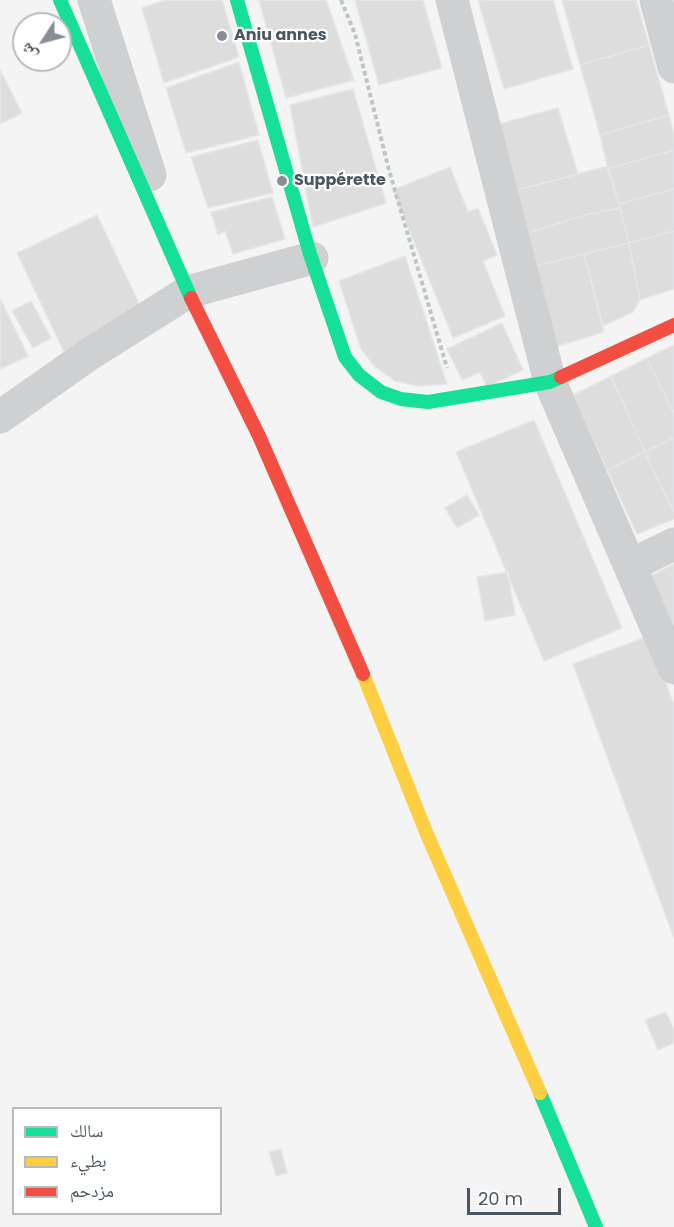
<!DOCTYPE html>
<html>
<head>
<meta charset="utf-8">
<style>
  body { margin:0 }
  #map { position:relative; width:674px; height:1227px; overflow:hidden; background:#f4f4f4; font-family:Poppins,"Noto Naskh Arabic",sans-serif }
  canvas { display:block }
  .legend { position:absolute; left:12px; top:1107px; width:210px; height:108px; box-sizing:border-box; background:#fff; border:2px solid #b7bbc0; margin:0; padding:8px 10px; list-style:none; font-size:18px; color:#4a5661 }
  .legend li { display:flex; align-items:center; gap:12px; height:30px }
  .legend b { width:30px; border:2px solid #b7bbc0 }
  .north { position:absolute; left:12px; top:12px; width:60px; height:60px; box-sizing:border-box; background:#fff; border:2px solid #b7bbc0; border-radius:50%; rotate:234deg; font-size:16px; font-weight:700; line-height:24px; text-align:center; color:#4a5661 }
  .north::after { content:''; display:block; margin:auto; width:21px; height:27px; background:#868d94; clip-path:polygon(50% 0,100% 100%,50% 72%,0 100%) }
  .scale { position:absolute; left:467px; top:1188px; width:94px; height:27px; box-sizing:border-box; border:3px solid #4a5661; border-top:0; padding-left:8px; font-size:18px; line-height:21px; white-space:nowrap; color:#4a5661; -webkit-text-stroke:4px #fff; paint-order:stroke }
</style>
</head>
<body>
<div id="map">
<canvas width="674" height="1227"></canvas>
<ul class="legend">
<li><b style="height:8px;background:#16e098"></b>سالك</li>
<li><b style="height:8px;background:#ffcf43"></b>بطيء</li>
<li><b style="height:8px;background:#f24e42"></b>مزدحم</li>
</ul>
<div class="north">ش</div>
<div class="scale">20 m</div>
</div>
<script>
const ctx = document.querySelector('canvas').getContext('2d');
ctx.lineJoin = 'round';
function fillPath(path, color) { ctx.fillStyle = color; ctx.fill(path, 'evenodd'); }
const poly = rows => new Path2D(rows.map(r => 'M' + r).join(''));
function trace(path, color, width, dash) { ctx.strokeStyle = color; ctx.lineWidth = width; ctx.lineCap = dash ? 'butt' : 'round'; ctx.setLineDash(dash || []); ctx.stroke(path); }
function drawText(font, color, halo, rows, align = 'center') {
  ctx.font = font + ' Poppins,sans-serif'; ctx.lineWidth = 4.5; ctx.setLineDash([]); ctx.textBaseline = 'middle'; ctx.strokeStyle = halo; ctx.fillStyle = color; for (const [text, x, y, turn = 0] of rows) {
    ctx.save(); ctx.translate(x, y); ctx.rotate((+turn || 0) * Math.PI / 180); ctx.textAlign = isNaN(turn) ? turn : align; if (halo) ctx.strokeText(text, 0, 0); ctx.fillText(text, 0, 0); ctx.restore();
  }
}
const building = poly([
  [166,0,222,0,239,57,164,83,142,8,166,0],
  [259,0,326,0,354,80,286,98,259,0],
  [355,0,423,0,442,68,379,85,355,0],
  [478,0,553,0,573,69,504,89,478,0],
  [562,0,636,0,649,45,580,65,562,0],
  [649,45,669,115,600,135,580,65,649,45],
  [239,62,259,135,186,153,166,88,239,62],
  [0,70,22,113,0,124,0,70],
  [353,89,386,203,313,227,290,105,353,89],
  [558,108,578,174,514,191,495,125,558,108],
  [669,115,674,135,674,150,608,169,600,135,669,115],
  [258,140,273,193,208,208,191,157,258,140],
  [674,150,674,189,619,204,608,169,674,150],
  [608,166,620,208,589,214,524,234,514,191,608,166],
  [450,167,468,212,478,208,497,255,483,261,505,316,453,338,393,190,450,167],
  [674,189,674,231,629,243,619,204,674,189],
  [272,197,285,239,233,254,225,231,218,235,211,212,272,197],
  [620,208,629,243,532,267,524,234,589,214,620,208],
  [97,215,144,314,64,352,17,253,97,215],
  [674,231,674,289,640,300,629,243,674,231],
  [629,243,640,300,633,312,603,326,584,254,629,243],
  [584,254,604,332,555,347,532,267,584,254],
  [405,256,447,384,419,386,395,381,374,366,361,349,339,281,405,256],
  [0,298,28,356,0,369,0,298],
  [31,301,51,338,33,348,12,311,31,301],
  [502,323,523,370,487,387,480,372,462,380,447,349,502,323],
  [674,345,674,414,647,358,674,345],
  [647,358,674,414,674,438,645,452,611,376,647,358],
  [611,376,645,452,607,470,573,395,611,376],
  [534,420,622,628,544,661,456,452,534,420],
  [674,438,674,513,645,452,674,438],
  [645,452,674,513,674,519,637,534,607,470,645,452],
  [467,495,479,515,457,528,445,508,467,495],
  [674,564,674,637,646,578,674,564],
  [508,572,515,615,485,621,477,577,508,572],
  [649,636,674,705,674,938,573,664,649,636],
  [666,1012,674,1030,674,1043,658,1050,645,1020,666,1012],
  [281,1149,287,1173,276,1176,269,1152,281,1149]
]);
const path = poly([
  [341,0,355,34,389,170,447,368]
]);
const street = poly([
  [94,0,150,175],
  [452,0,550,382,674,668],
  [656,0,674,67],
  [0,417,91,353,188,292,312,258],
  [631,565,674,544]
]);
const fast = poly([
  [60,0,191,298],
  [237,0,310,254,345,357,359,375,381,392,401,399,428,402,550,382,561,377],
  [540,1093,596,1227]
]);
const slow = poly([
  [363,674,426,832,540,1093]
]);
const jam = poly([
  [191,298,259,436,363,674],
  [561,377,674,325]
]);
const markers = [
  [222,36,6,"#868d94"],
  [282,181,6,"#868d94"]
];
const poiNames = [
  ["Aniu annes",234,36],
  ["Suppérette",294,181]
];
fillPath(building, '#ddddde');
trace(building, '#e5e6e7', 1.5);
trace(path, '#bcc7c4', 4, [4.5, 3]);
trace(street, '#ced0d2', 33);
trace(fast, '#16e098', 14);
trace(slow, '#ffcf43', 14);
trace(jam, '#f24e42', 14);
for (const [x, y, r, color] of markers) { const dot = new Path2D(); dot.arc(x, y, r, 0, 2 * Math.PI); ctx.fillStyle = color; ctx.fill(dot); trace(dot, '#fff', 2); }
drawText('bold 16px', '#4a5661', '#fff', poiNames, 'left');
</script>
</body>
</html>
